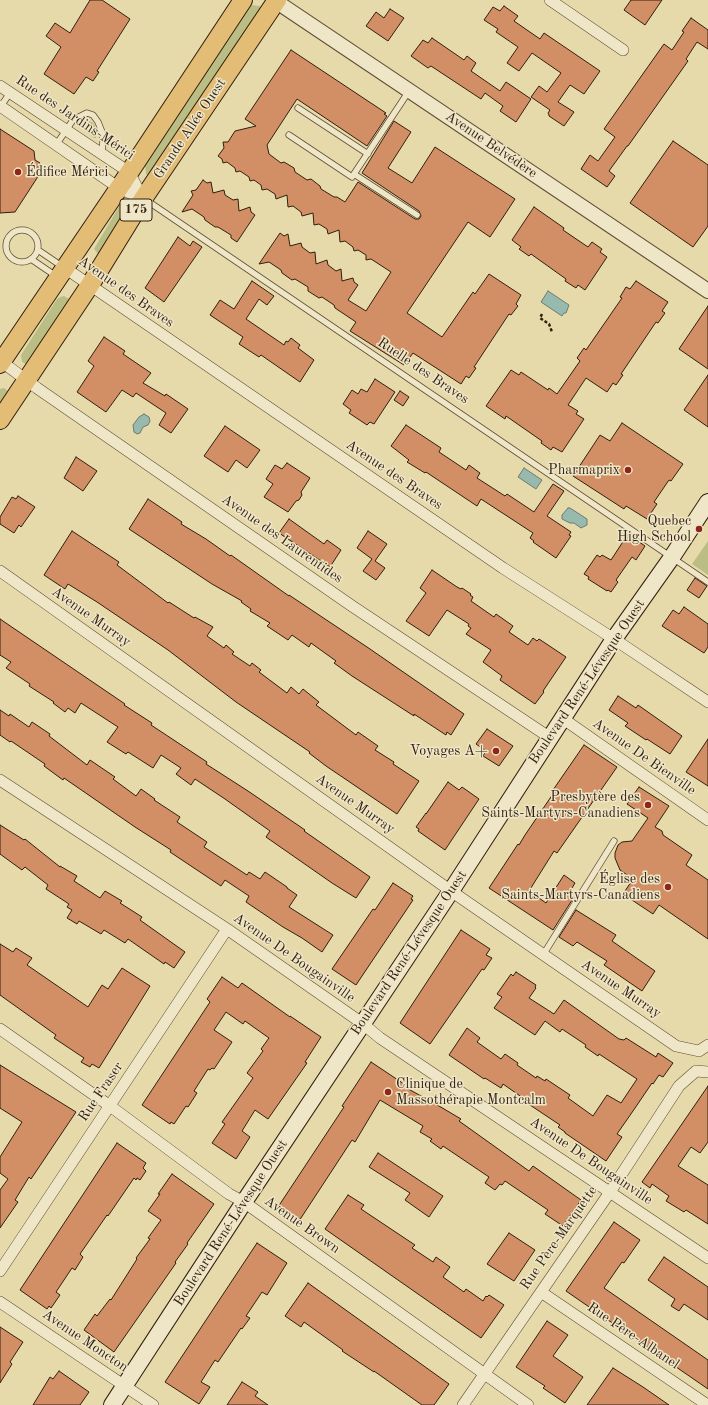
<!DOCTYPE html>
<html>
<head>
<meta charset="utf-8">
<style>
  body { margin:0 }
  canvas { display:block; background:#e6d9aa }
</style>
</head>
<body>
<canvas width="708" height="1405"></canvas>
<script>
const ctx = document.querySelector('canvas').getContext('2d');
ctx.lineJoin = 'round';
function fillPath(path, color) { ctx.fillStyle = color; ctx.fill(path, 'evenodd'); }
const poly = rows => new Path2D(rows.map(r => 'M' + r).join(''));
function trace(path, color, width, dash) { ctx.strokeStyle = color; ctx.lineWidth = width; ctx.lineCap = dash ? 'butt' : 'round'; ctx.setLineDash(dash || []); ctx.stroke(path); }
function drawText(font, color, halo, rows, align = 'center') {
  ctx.font = font + ' "Old Standard TT",serif'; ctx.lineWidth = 3; ctx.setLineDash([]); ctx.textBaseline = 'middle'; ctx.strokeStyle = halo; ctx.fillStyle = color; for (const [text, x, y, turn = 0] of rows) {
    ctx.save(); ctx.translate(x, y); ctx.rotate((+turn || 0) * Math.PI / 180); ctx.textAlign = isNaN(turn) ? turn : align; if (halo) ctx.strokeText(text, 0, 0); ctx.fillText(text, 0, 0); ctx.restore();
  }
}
const green = poly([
  [252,5,260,6,262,9,149,176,146,174,145,165,249,7],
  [84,120,88,120,93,123,95,126,96,138,94,138,79,126,80,123],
  [128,200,131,204,101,255,98,254,94,249,121,203],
  [64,296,69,299,70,302,30,364,26,364,22,362,21,355,57,299,60,297],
  [4,388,8,391,10,394,0,413,0,389],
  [708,541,708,575,692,564]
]);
const water = poly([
  [548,291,569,305,566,313,564,313,562,316,541,302,548,291],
  [144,414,149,417,150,421,148,425,143,427,140,433,137,434,134,432,133,425,139,417,144,414],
  [524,468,542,480,536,489,518,477,524,468],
  [568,508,570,508,587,519,587,525,581,528,574,523,570,523,562,519,562,515,568,508]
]);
const building = poly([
  [90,0,102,0,130,19,97,71,99,72,93,81,86,77,74,94,44,74,61,47,46,36,55,23,70,33,90,0],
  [631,0,662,0,645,25,624,10,631,0],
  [504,6,518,16,514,21,540,39,544,33,600,71,584,94,570,85,558,102,574,112,564,126,549,116,549,115,548,113,550,110,531,97,539,86,547,92,561,73,532,53,519,71,507,63,518,47,496,32,498,29,484,20,493,7,500,11,504,6],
  [390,9,404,18,388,41,366,26,376,12,384,18,390,9],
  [691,18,708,30,708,49,697,42,686,59,688,61,628,146,627,146,609,171,615,176,607,187,581,169,590,155,598,161,615,137,604,129,664,44,672,50,684,32,682,31,691,18],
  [432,38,464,60,467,56,476,63,471,71,500,91,506,82,531,99,516,122,500,111,503,106,485,93,481,99,431,66,428,68,411,56,423,40,428,43,432,38],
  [291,50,386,113,384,114,387,116,367,146,297,99,267,145,269,154,281,163,284,162,294,168,295,172,307,180,311,179,320,186,321,189,334,197,337,197,345,202,358,182,415,219,419,219,421,216,419,211,362,173,394,121,411,132,388,168,412,183,435,147,515,199,490,237,468,222,407,313,442,337,473,292,475,294,489,274,521,295,516,304,518,306,511,315,509,314,474,367,476,368,469,378,466,376,461,384,413,353,404,365,350,331,356,322,335,308,334,305,322,297,319,298,308,291,308,287,295,279,292,280,282,273,281,270,269,262,259,264,280,233,284,236,288,234,290,246,301,243,302,247,310,253,315,252,316,264,327,260,328,265,336,271,341,269,342,281,353,278,354,282,358,285,348,300,366,311,391,272,371,259,366,260,366,255,358,250,354,251,353,247,345,241,340,242,339,230,328,234,327,229,319,224,314,225,313,213,302,216,301,212,293,206,288,207,287,195,276,199,275,194,267,189,262,190,261,185,254,180,250,181,249,177,240,171,236,172,235,168,227,162,223,163,222,159,218,156,224,148,223,142,228,142,235,131,256,126,245,119,291,50],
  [0,129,34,151,35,160,40,163,38,167,39,175,15,212,0,213,0,129],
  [673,141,708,165,708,226,693,247,630,203,673,141],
  [203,180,207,183,211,182,213,193,224,190,225,195,233,200,238,199,239,211,250,207,251,212,255,215,237,242,231,238,231,235,218,227,215,227,205,220,204,217,192,209,182,212,193,195,191,191,196,190,203,180],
  [534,207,564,228,563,230,588,247,592,242,602,249,600,252,607,257,585,290,578,285,576,288,565,281,566,279,531,254,529,256,519,249,521,247,512,240,534,207],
  [178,237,190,246,193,241,202,247,164,302,145,288,178,237],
  [252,281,274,296,267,305,259,299,246,319,284,345,286,341,288,342,291,338,300,345,298,348,314,360,300,382,261,355,259,357,239,344,243,337,210,315,220,300,234,309,252,281],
  [636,281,668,302,662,311,665,313,658,323,656,322,621,374,623,375,616,385,613,383,607,392,586,378,568,405,578,411,576,414,584,419,562,452,553,447,551,450,541,443,542,441,506,416,505,419,486,406,511,370,519,375,521,372,548,390,549,388,557,394,580,361,577,358,584,348,586,350,622,298,620,297,626,287,630,289,636,281],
  [708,306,708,369,679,349,708,306],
  [104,337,125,351,123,354,151,373,143,383,165,396,166,394,188,409,171,433,159,425,166,413,136,393,133,397,122,390,106,412,77,392,94,366,88,361,104,337],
  [708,375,708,427,684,410,708,375],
  [375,379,395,392,374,424,370,422,367,425,349,413,351,410,343,404,352,390,358,394,361,389,367,392,375,379],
  [400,391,409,397,403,406,394,400,400,391],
  [622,423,683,464,671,481,669,480,654,502,657,504,647,519,626,506,624,509,573,476,600,435,610,441,622,423],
  [406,425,441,448,439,452,466,470,469,465,480,473,477,478,505,496,507,494,534,512,553,484,564,491,547,516,571,532,569,535,571,536,556,558,533,542,534,541,530,538,533,533,481,499,477,506,426,472,425,473,407,462,409,460,391,446,406,425],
  [225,426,260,450,247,468,236,460,228,472,204,456,225,426],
  [76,457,97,471,83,491,64,478,76,457],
  [287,463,310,478,301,492,302,495,299,500,296,501,288,512,264,497,273,484,266,479,275,465,282,469,287,463],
  [18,496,35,507,21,527,19,525,14,533,0,524,0,517,12,497,16,499,18,496],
  [148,499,182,522,181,524,206,539,230,556,231,555,289,596,289,595,370,649,464,714,451,735,447,732,446,735,414,714,414,716,352,676,334,663,336,661,311,643,309,647,292,635,288,640,267,626,270,623,250,611,251,609,241,602,242,601,212,584,129,529,148,499],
  [289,519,324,544,327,540,341,550,330,567,279,533,289,519],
  [72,531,119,562,117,565,168,603,169,602,194,618,195,617,213,627,207,636,224,648,226,645,234,652,232,654,250,666,252,663,261,670,259,672,287,693,291,687,299,694,303,689,319,702,316,705,356,735,358,732,378,746,375,750,394,762,393,764,419,781,397,814,326,766,309,753,310,752,236,702,168,650,97,602,68,584,65,589,44,575,72,531],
  [368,531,387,544,375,561,385,568,376,580,363,571,372,559,357,548,368,531],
  [628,534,645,546,636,560,632,557,616,580,618,582,611,592,608,590,607,591,588,579,589,577,584,574,597,555,600,557,602,555,611,560,628,534],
  [432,570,457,587,461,589,462,588,471,594,470,595,473,597,471,601,494,617,496,614,513,626,509,632,528,645,533,638,537,641,539,639,566,657,543,691,544,692,535,704,500,680,502,676,483,662,491,650,466,634,471,628,468,626,469,624,447,610,429,636,406,621,426,593,420,588,432,570],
  [695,578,707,586,699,598,687,590,695,578],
  [684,607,708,624,708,647,704,653,662,626,673,610,679,614,684,607],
  [0,619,125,704,124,705,152,723,151,725,207,762,206,764,248,791,305,830,304,831,370,877,356,898,332,883,266,837,270,831,225,799,195,779,191,785,176,774,181,768,161,755,153,768,128,752,126,754,107,742,118,727,81,703,75,713,68,708,65,712,53,703,54,702,29,686,30,684,6,668,11,662,0,655,0,619],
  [618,696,636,708,638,705,682,736,670,754,647,739,646,740,625,726,628,723,609,710,618,696],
  [0,710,9,716,10,714,29,727,32,722,50,734,49,736,87,765,90,760,115,777,113,779,136,796,141,789,155,799,154,800,180,817,177,822,207,842,204,847,247,875,249,872,260,879,265,872,287,887,287,888,297,895,289,907,333,935,322,952,302,938,283,927,246,902,249,896,225,880,221,886,170,852,171,850,135,827,64,778,63,780,44,766,45,764,11,741,10,742,0,735,0,710],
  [487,729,513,746,499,766,483,756,486,751,476,744,487,729],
  [708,739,708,786,686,772,708,739],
  [584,745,617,767,557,853,554,851,529,891,546,903,564,875,575,883,569,893,574,897,553,930,489,888,518,844,519,845,525,835,555,791,553,790,584,745],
  [448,782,459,790,462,787,479,799,445,850,418,831,419,829,416,827,426,813,426,814,448,782],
  [639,787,669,806,655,827,662,831,663,835,692,855,686,865,708,880,708,939,659,905,653,914,623,894,633,879,620,870,615,858,615,853,618,845,622,842,632,841,648,818,627,804,639,787],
  [0,825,24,840,25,839,60,867,60,866,77,876,74,881,100,898,105,891,122,901,120,903,142,917,140,920,185,952,174,968,165,962,164,964,128,939,125,943,104,930,101,934,79,921,77,924,67,918,72,910,67,907,69,904,46,889,48,885,25,867,22,870,0,854,0,825],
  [393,883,413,896,411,899,413,900,356,985,332,969,373,909,375,910,393,883],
  [576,910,616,935,612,941,655,971,642,991,604,965,607,961,577,942,573,946,559,937,576,910],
  [461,930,490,949,486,955,492,958,484,970,482,969,430,1044,400,1023,461,930],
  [0,944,13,952,16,948,32,958,27,965,88,1007,102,985,108,989,122,968,150,986,99,1068,92,1064,90,1067,81,1062,84,1058,54,1038,56,1035,0,995,0,944],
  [516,972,536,985,535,987,536,988,529,998,554,1014,564,1000,619,1039,624,1040,626,1038,656,1057,658,1053,673,1063,663,1077,659,1075,653,1084,652,1083,633,1111,617,1134,622,1137,606,1161,565,1133,565,1132,558,1127,560,1125,521,1099,523,1098,503,1084,501,1088,485,1078,484,1079,449,1055,467,1028,480,1038,477,1042,501,1059,505,1054,518,1063,517,1065,536,1078,537,1076,545,1081,546,1079,570,1095,568,1098,593,1116,607,1095,621,1103,637,1079,599,1054,598,1056,585,1047,586,1045,562,1029,560,1032,545,1021,535,1035,494,1008,502,997,497,994,511,974,513,976,516,972],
  [222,977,238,988,242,983,290,1017,290,1016,321,1037,305,1062,307,1063,268,1119,255,1110,242,1131,250,1137,236,1159,212,1143,225,1124,222,1122,253,1078,247,1073,263,1051,261,1049,269,1038,245,1021,243,1024,226,1012,214,1030,232,1042,214,1069,212,1068,210,1070,208,1069,194,1091,197,1093,188,1107,186,1106,174,1124,171,1122,170,1124,142,1105,210,1002,207,999,222,977],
  [371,1062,404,1084,403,1086,439,1106,461,1119,459,1121,529,1171,533,1166,581,1200,563,1226,545,1214,548,1210,505,1181,502,1185,500,1184,495,1190,485,1183,489,1177,443,1146,441,1149,430,1141,432,1139,420,1132,423,1126,380,1100,355,1142,352,1140,299,1221,278,1207,344,1107,342,1106,371,1062],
  [0,1065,76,1112,31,1179,29,1177,15,1200,18,1202,0,1228,0,1190,8,1179,0,1173,0,1157,22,1122,0,1108,0,1065],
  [708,1086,708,1142,700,1153,691,1147,678,1166,708,1185,708,1224,686,1210,684,1212,666,1201,669,1196,652,1184,650,1188,642,1182,708,1086],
  [117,1143,146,1163,143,1168,146,1171,140,1180,137,1178,136,1180,134,1178,108,1216,107,1215,80,1254,83,1257,75,1270,72,1268,56,1292,60,1295,51,1308,49,1306,47,1309,20,1290,117,1143],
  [378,1153,443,1196,429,1217,405,1200,410,1193,369,1167,378,1153],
  [172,1174,214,1204,187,1243,188,1244,175,1262,176,1263,114,1352,84,1330,95,1314,97,1316,110,1299,111,1300,137,1259,136,1258,150,1239,148,1238,161,1220,148,1211,160,1194,158,1194,172,1174],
  [348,1195,364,1205,361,1209,415,1245,412,1248,433,1262,436,1257,450,1267,443,1277,464,1292,466,1289,483,1301,486,1296,487,1297,489,1295,504,1305,481,1338,325,1229,348,1195],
  [614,1222,640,1240,624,1263,622,1262,604,1288,708,1360,708,1389,566,1291,614,1222],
  [509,1233,535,1250,514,1281,487,1264,509,1233],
  [257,1243,287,1263,267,1295,262,1292,246,1316,250,1318,242,1329,241,1328,218,1362,215,1360,201,1382,210,1387,199,1404,165,1382,257,1243],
  [664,1257,708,1287,708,1320,684,1304,679,1311,671,1306,675,1299,648,1280,664,1257],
  [308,1283,449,1384,434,1405,422,1405,374,1371,374,1372,342,1351,343,1350,304,1322,301,1327,285,1316,308,1283],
  [547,1321,568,1335,553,1356,583,1377,565,1403,543,1388,545,1386,516,1367,547,1321],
  [0,1327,23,1342,10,1362,12,1364,0,1383,0,1327],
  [613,1368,643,1387,669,1405,587,1405,613,1368],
  [59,1371,89,1392,80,1405,33,1405,50,1377,53,1379,59,1371],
  [242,1382,258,1392,255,1396,268,1405,227,1405,242,1382]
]);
const path = poly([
  [542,314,540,318,549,324,552,332]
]);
const service = poly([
  [1,106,10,93],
  [298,108,368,154],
  [289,135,352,177,409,91],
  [56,145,73,120,87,113,93,115,98,122,102,132,103,141,102,153],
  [354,174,417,215],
  [146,200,708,582],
  '6 246a16 16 0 1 1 32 0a16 16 0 1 1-32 0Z',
  [38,250,63,267],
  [31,259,56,276],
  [543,955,614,841]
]);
const minor = poly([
  [550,0,623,50],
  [0,86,129,172,143,199],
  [0,106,119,188,143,199],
  [65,268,503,568,614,639,708,702],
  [2,362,37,388,352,606,549,737],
  [0,571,451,891,676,1046,699,1051,708,1045],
  [562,718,708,820],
  [0,780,227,929,362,1023,380,1038,708,1258],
  [0,1029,110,1106,229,1194,244,1202,528,1405],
  [0,1271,227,929],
  [541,1292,706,1404,705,1405],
  [0,1302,153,1405],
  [463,1405,610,1192,679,1086,696,1071,708,1072]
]);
const tertiary = poly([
  [274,0,708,291]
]);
const secondary = poly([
  [112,1405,244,1202,451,891,614,639,672,557,708,502]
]);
const primary = poly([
  [0,364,119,188,243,0],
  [0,420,90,285,143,199,277,0]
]);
const markers = [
  [18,172,4,"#8f2418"],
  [628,470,4,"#8f2418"],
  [699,529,4,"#8f2418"],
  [496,751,4,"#8f2418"],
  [648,805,4,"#8f2418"],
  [668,887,4,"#8f2418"],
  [388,1092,4,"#8f2418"]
];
const shields = [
  [136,210,32]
];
const shieldNames = [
  ["175",136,210]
];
const streetNames = [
  ["Rue des Jardins-Mérici",75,118,34],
  ["Grande Allée Ouest",190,129,-56],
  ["Avenue Belvédère",491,145,34],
  ["Avenue des Braves",126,292,35],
  ["Ruelle des Braves",423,371,34],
  ["Avenue des Braves",394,475,34],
  ["Avenue des Laurentides",282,539,35],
  ["Avenue Murray",91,617,35],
  ["Boulevard René-Lévesque Ouest",587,682,-56],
  ["Avenue De Bienville",644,757,35],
  ["Avenue Murray",355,804,35],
  ["Boulevard René-Lévesque Ouest",409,953,-56],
  ["Avenue De Bougainville",294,958,35],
  ["Avenue Murray",621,989,34],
  ["Rue Fraser",101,1092,-56],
  ["Avenue De Bougainville",591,1161,34],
  ["Boulevard René-Lévesque Ouest",231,1223,-57],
  ["Avenue Brown",302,1225,35],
  ["Rue Père-Marquette",559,1238,-55],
  ["Rue Père-Albanel",633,1336,34],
  ["Avenue Moncton",85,1341,34]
];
const poiNames = [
  ["Édifice Mérici",26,172,"left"],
  ["Pharmaprix",620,470],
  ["Quebec",691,521],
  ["High School",691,537],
  ["Voyages A+",488,751],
  ["Presbytère des",640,797],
  ["Saints-Martyrs-Canadiens",640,813],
  ["Église des",660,879],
  ["Saints-Martyrs-Canadiens",660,895],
  ["Clinique de",396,1084,"left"],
  ["Massothérapie Montcalm",396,1100,"left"]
];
fillPath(green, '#bbbe84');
fillPath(water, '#97b9ae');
trace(water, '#6e7b6e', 1);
fillPath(building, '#d28f65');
trace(building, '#311f0e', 1);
trace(service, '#5e4e35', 7);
trace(minor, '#5e4e35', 12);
trace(tertiary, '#5e4e35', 16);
trace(secondary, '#311f0e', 18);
trace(primary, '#311f0e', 20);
trace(path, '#311f0e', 2.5, [3, 2]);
trace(service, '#efe6c8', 5.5);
trace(minor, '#efe6c8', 11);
trace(tertiary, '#efe6c8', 14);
trace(secondary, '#efe6c8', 16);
trace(primary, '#e3bc75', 18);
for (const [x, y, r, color] of markers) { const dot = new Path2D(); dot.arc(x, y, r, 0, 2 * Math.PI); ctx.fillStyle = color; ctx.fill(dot); trace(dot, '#efe6c8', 1.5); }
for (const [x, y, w] of shields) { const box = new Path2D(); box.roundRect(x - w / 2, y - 11, w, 22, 3); ctx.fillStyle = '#efe6c8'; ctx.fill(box); trace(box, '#311f0e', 1); }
drawText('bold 13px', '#311f0e', null, shieldNames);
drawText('14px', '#311f0e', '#efe6c8', streetNames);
drawText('14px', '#311f0e', '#efe6c8', poiNames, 'right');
</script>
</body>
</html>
